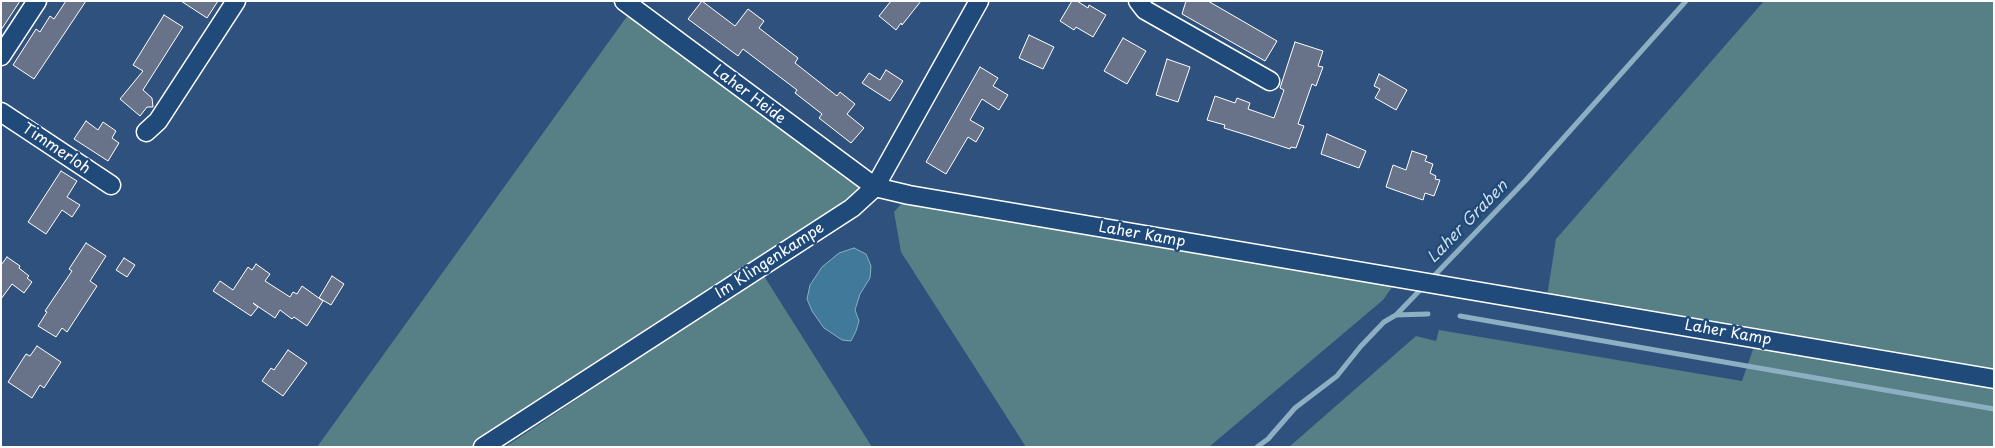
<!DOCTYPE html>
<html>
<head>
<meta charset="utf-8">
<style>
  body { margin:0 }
  #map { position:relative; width:1995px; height:448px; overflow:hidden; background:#2e527d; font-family:"Playpen Sans",sans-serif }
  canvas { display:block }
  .frame { position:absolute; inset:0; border:2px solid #fff; pointer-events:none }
</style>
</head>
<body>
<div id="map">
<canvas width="1995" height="448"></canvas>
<div class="frame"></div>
</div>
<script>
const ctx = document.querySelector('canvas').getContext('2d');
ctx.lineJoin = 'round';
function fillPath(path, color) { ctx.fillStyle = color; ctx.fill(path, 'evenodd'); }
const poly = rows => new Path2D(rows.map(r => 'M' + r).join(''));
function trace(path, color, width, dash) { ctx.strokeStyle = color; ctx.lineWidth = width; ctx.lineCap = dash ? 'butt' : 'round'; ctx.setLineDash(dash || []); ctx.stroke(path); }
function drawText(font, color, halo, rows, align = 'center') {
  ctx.font = font + ' "Playpen Sans",sans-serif'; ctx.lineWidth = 5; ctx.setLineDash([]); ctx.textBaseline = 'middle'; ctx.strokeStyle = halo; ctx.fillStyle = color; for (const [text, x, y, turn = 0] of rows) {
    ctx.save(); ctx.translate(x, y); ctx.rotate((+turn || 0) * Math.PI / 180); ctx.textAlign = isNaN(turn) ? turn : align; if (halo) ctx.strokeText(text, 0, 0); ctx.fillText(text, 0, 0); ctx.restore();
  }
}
const green = poly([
  [1764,1,1994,1,1994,447,1289,447,1416,336,1436,341,1439,330,1742,381,1757,338,1546,303,1556,239],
  [633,8,875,187,472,447,317,447],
  [903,202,1395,283,1383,300,1209,447,1026,447,901,252,894,212],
  [764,276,872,447,505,447,651,350]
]);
const water = poly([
  [854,248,866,254,871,266,870,278,860,294,855,310,859,321,856,331,851,341,842,340,824,328,812,311,807,299,810,285,822,267,839,253,854,248]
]);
const stream = poly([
  [1431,279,1526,180,1686,1],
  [1396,315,1428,314],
  [1460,316,1994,409],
  [1257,447,1268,439,1295,408,1337,376,1361,346,1384,322,1396,315,1423,287]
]);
const building = poly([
  [1,1,20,1,1,30,1,1],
  [66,1,86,1,34,79,13,65,36,29,40,32,50,16,54,19,66,1],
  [181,1,218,1,207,18,181,1],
  [702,1,735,26,748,9,764,21,759,28,798,58,795,63,837,96,840,92,855,104,847,114,864,128,851,143,819,118,822,114,795,93,797,90,743,49,738,56,688,19,702,1],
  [891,1,921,1,902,25,901,23,896,30,879,16,891,1],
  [1072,1,1077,1,1088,8,1089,5,1106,15,1093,37,1076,27,1074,30,1060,21,1072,1],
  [1186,1,1208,1,1277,41,1265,61,1182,14,1186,1],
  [164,15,183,27,143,90,152,98,153,107,147,107,140,116,120,99,143,71,133,65,164,15],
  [1029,35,1054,47,1043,69,1019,58,1029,35],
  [1123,38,1146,51,1127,84,1104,71,1123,38],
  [1295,42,1323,51,1318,66,1323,67,1316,86,1312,84,1298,124,1304,126,1296,148,1291,147,1290,149,1253,137,1224,128,1225,125,1207,120,1215,96,1235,103,1237,98,1250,103,1248,109,1274,118,1284,90,1280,88,1295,42],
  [1167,59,1190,67,1178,102,1156,95,1167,59],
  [980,67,998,78,993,86,1008,95,999,110,982,99,970,120,984,128,976,142,968,137,946,174,926,162,980,67],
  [886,70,903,81,890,101,862,83,869,73,880,80,886,70],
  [1379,74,1407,90,1396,110,1375,98,1380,89,1374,86,1379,74],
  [86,121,98,130,103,122,116,131,112,138,119,143,108,161,74,139,86,121],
  [1327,134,1366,151,1359,168,1321,154,1327,134],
  [1412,151,1427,156,1425,161,1433,164,1430,173,1436,176,1435,179,1440,180,1434,196,1425,193,1423,200,1386,187,1393,165,1406,170,1412,151],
  [61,171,77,181,67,197,80,205,72,217,62,210,46,234,28,222,61,171],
  [86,243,106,256,90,281,97,286,67,332,62,328,56,337,38,326,47,312,45,311,72,271,69,269,86,243],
  [7,257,20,266,19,268,29,276,27,278,32,282,24,293,12,284,1,299,1,265,7,257],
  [124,258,135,265,127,277,116,270,124,258],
  [256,264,270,274,265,281,290,297,293,292,297,294,302,286,323,301,307,326,294,317,292,319,280,310,275,318,253,303,258,307,251,316,213,291,220,281,233,290,248,267,252,270,256,264],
  [332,276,344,284,331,305,319,298,332,276],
  [37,346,61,362,44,388,40,385,32,398,8,382,26,354,30,356,37,346],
  [288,350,307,363,283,396,262,381,271,368,274,370,288,350]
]);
const minor = poly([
  [624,1,875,187,909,195,1994,379],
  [1138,1,1145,10,1270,81],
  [1,56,37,1],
  [1,112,111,185],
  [146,132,158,121,236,1],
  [483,447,852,208,875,187,979,1]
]);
const streetNames = [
  ["Laher Heide",749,95,37],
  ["Timmerloh",56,149,34],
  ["Laher Kamp",1142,235,10],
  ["Im Klingenkampe",770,261,-33],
  ["Laher Kamp",1728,333,10]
];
const waterNames = [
  ["Laher Graben",1468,222,-46]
];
fillPath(green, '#567f86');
fillPath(water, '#40799a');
trace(water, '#8cafc2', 1);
trace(stream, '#8cafc2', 5);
fillPath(building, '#687289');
trace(building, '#fff', 1);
trace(minor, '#fff', 21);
trace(minor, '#1f4a7a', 18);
drawText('15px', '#fff', '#1f4a7a', streetNames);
drawText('italic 16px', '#cfdee6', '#1f4a7a', waterNames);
</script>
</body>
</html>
